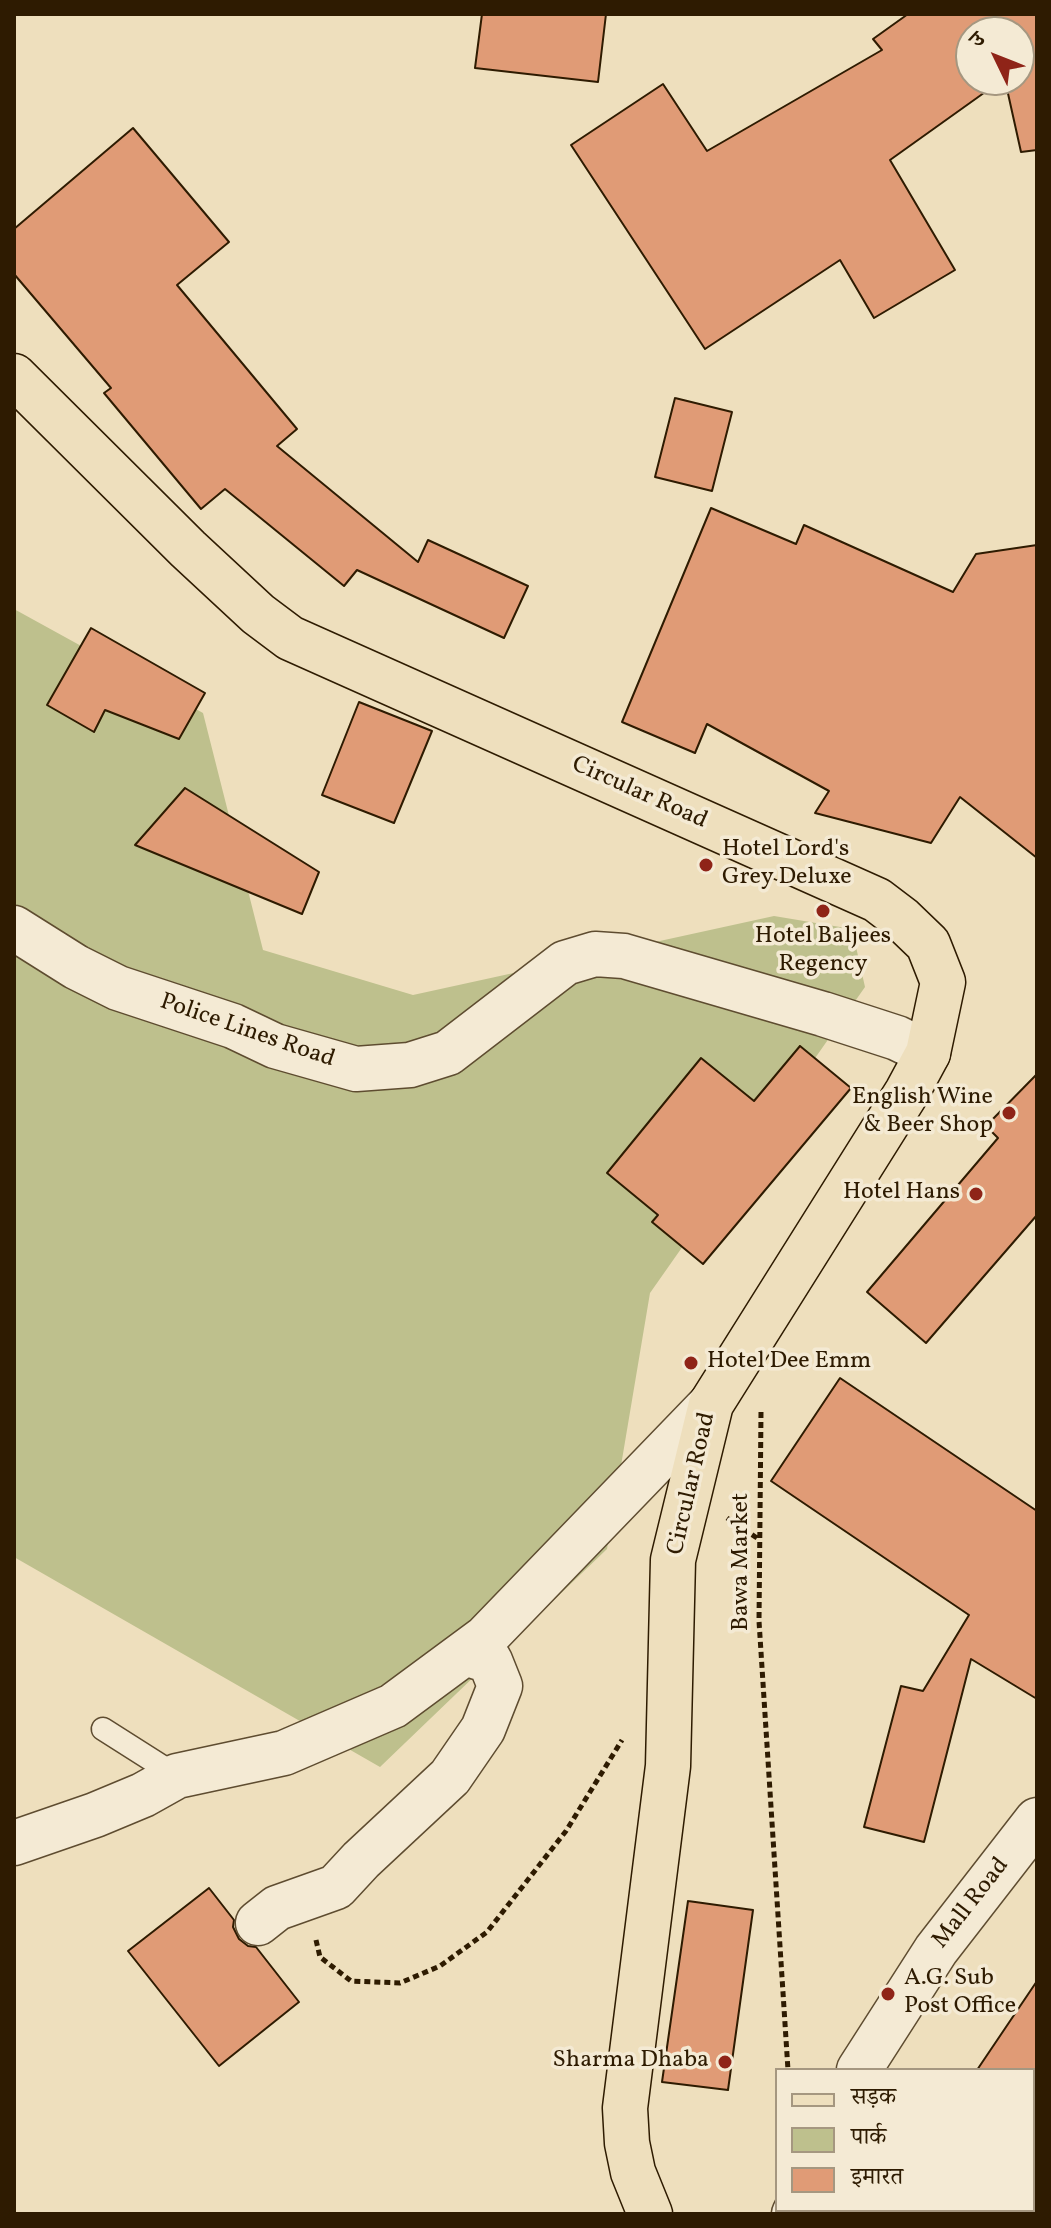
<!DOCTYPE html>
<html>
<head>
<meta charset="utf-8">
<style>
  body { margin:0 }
  #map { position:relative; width:1051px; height:2228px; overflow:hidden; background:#eedfbd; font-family:Vollkorn,"Noto Serif Devanagari",serif }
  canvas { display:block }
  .frame { position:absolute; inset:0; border:16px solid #2e1b01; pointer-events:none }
  .legend { position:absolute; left:775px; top:2068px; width:260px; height:144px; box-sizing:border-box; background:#f4ead4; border:2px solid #a59780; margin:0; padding:10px 14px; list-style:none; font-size:24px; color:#2e1b01 }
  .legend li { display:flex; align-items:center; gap:16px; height:40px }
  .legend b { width:40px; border:2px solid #a59780 }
  .north { position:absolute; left:955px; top:16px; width:80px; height:80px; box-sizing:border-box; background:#f4ead4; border:2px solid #a59780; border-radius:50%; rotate:313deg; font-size:22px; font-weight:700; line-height:32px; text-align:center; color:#2e1b01 }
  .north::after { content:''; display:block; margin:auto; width:28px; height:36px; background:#8f2418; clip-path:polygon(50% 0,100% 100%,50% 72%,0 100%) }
</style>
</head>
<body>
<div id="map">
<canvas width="1051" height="2228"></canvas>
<div class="frame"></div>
<ul class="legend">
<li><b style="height:10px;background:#eedfbd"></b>सड़क</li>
<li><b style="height:22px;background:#bec08d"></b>पार्क</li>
<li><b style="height:22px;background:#e09b76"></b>इमारत</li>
</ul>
<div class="north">उ</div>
</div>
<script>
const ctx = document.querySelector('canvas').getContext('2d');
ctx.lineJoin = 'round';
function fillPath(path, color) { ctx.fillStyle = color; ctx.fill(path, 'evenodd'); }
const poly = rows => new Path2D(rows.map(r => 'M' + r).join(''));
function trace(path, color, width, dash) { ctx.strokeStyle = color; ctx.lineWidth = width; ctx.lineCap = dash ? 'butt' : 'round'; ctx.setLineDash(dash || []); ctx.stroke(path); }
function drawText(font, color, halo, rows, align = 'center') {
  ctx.font = font + ' Vollkorn,serif'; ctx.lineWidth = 7; ctx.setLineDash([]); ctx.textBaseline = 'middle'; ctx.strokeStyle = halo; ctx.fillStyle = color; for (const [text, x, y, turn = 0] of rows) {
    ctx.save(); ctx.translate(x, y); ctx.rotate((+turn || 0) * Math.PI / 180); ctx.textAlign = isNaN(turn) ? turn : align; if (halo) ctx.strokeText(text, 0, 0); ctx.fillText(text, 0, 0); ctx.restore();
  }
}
const green = poly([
  [14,609,203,713,263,950,413,995,774,916,852,929,865,987,650,1293,607,1549,380,1767,14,1557]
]);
const building = poly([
  [482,14,606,14,598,82,475,68,482,14],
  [908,14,1037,14,1037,150,1021,152,1005,80,1019,80,1019,32,971,32,971,80,1002,80,890,160,955,270,874,318,840,260,705,349,571,145,663,84,707,151,882,50,873,39,908,14],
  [133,128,229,242,177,285,297,429,277,446,418,562,428,540,528,586,504,638,357,570,344,586,225,489,201,509,104,393,111,388,14,274,14,229,133,128],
  [675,398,732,412,712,491,655,477,675,398],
  [711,508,796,544,804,525,953,592,976,554,1037,545,1037,858,960,797,931,843,815,813,829,791,707,724,695,753,622,722,711,508],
  [91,628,205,693,179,739,105,710,94,732,47,705,91,628],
  [359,702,432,731,394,823,322,795,359,702],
  [185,788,319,872,302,914,135,845,185,788],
  [800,1046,851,1088,703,1264,652,1222,658,1215,607,1173,701,1058,754,1101,800,1046],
  [1037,1074,1037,1215,926,1343,867,1292,998,1138,986,1126,1037,1074],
  [840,1378,1037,1511,1037,1699,971,1659,924,1842,864,1827,901,1686,923,1691,969,1615,771,1481,840,1378],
  [209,1888,234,1920,233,1927,239,1939,248,1946,256,1947,299,2002,219,2066,128,1951,209,1888],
  [688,1901,753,1910,728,2090,662,2082,688,1901],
  [1037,1981,1037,2070,977,2070,1037,1981]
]);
const path = poly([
  [761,1412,759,1621,788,2070],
  [727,1518,760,1540],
  [316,1940,320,1957,351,1981,400,1983,440,1966,487,1932,566,1831,622,1740]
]);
const service = poly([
  [103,1729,177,1776]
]);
const minor = poly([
  [14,928,76,967,118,988,233,1026,275,1046,356,1069,410,1065,448,1053,565,963,595,954,624,956,823,1014,897,1038,928,1053],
  [14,1843,95,1815,143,1795,177,1776,284,1753,393,1706,485,1638,711,1404],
  [258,1923,277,1908,336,1887,361,1860,450,1777,483,1729,500,1686,490,1661,465,1653],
  [859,2070,936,1950,1037,1820],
  [794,2214,796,2210]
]);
const primary = poly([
  [14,376,188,549,258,614,290,638,877,900,902,919,928,944,943,982,928,1053,907,1092,711,1404,673,1560,668,1766,625,2108,627,2143,633,2172,650,2214]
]);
const markers = [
  [706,865,8,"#8f2418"],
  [823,911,8,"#8f2418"],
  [1009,1113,8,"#8f2418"],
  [976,1194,8,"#8f2418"],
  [691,1363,8,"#8f2418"],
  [888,1994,8,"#8f2418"],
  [725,2062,8,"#8f2418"]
];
const streetNames = [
  ["Circular Road",639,794,24],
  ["Police Lines Road",247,1032,19],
  ["Circular Road",693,1484,-77],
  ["Bawa Market",743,1562,-90],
  ["Mall Road",972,1904,-52]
];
const poiNames = [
  ["Hotel Lord's",722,851],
  ["Grey Deluxe",722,879],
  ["Hotel Baljees",823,938,"center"],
  ["Regency",823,966,"center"],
  ["English Wine",993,1099,"right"],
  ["& Beer Shop",993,1127,"right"],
  ["Hotel Hans",960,1194,"right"],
  ["Hotel Dee Emm",707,1363],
  ["A.G. Sub",904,1980],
  ["Post Office",904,2008],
  ["Sharma Dhaba",709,2062,"right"]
];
fillPath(green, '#bec08d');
fillPath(building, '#e09b76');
trace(building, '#2e1b01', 2);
trace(service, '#5e4c30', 25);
trace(minor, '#5e4c30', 47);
trace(primary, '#2e1b01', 47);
trace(path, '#2e1b01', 5, [6, 4]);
trace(service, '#f4ead4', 22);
trace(minor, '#f4ead4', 44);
trace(primary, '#eedfbd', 44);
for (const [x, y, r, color] of markers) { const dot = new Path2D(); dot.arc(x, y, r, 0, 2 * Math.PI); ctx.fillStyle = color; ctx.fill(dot); trace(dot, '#f4ead4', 3); }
drawText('24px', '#2e1b01', '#f4ead4', streetNames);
drawText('24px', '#2e1b01', '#f4ead4', poiNames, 'left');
</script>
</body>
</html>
